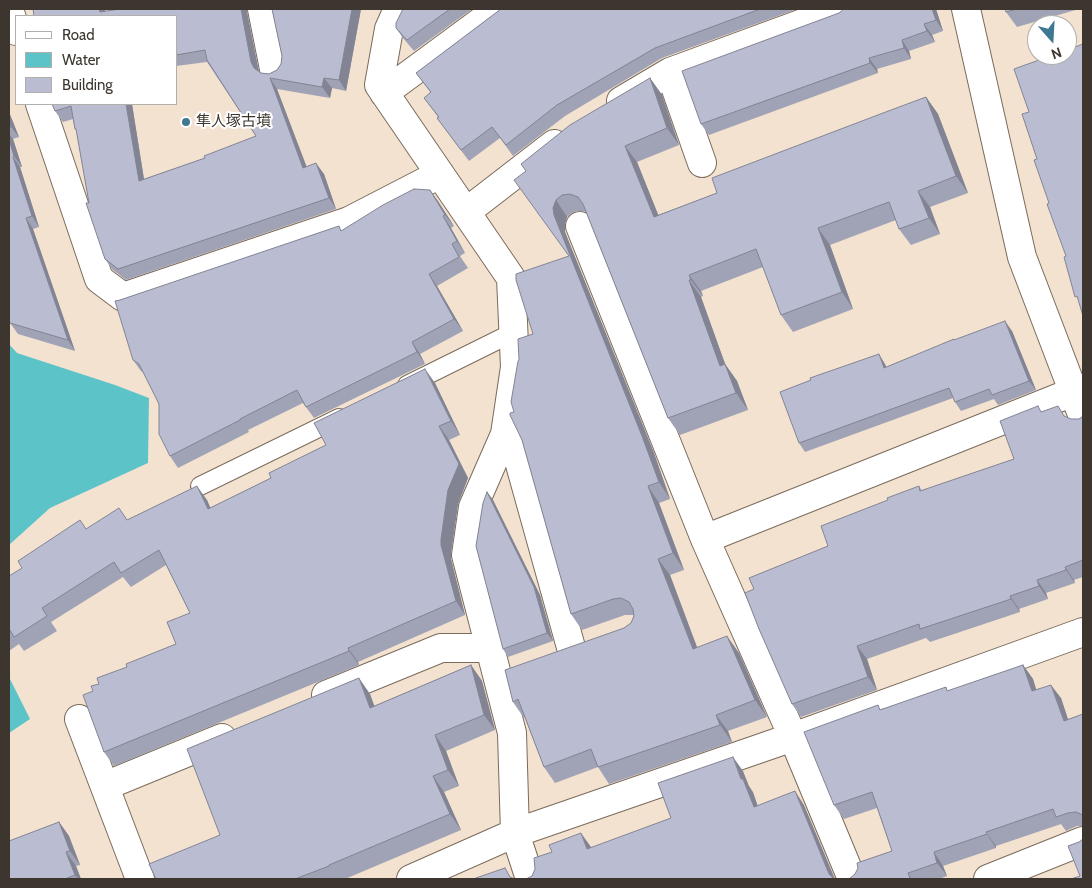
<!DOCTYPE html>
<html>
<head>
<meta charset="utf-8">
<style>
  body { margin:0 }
  #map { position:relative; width:1092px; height:888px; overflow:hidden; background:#f4e2d0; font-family:Cabin,sans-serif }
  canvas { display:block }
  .frame { position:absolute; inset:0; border:10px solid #3d362f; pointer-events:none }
  .legend { position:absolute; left:15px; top:15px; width:162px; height:90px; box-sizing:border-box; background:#fff; border:1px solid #b1afac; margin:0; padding:6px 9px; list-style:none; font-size:15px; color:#3d362f }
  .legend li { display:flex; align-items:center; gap:10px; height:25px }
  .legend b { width:25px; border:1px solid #b1afac }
  .north { position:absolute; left:1027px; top:15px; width:50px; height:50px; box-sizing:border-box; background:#fff; border:1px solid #b1afac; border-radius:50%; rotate:161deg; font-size:14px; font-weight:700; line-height:20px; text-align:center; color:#3d362f }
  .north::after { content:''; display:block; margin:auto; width:18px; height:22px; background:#3e7991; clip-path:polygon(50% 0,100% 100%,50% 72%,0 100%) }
</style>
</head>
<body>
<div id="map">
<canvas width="1092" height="888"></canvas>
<div class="frame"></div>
<ul class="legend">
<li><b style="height:6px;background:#fff"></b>Road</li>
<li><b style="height:14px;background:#5cc4c9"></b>Water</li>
<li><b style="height:14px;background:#babcd2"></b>Building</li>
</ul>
<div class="north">N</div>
</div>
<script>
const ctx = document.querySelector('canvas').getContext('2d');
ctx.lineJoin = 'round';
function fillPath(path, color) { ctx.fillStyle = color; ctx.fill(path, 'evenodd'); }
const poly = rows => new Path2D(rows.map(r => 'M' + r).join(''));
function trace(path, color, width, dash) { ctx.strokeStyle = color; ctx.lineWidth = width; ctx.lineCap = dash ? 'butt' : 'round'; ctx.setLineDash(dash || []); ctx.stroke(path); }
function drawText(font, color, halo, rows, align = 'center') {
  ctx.font = font + ' Cabin,"Noto Sans JP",sans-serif'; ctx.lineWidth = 4; ctx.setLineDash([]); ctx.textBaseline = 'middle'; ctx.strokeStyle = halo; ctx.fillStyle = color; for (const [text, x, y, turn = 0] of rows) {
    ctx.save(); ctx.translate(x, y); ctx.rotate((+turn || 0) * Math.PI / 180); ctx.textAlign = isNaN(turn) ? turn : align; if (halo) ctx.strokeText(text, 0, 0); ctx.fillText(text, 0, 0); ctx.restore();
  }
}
const water = poly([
  [9,344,17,353,115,385,149,398,148,463,50,508,9,545],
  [9,677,30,719,9,733]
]);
const lane = poly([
  [407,385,514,332],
  [200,486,339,418]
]);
const street = poly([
  [9,9,16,31],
  [262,9,274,69],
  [398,9,389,29,379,85,511,278,515,367,505,434,473,507,466,555,512,733,515,833,530,879],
  [966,9,1022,257,1083,417],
  [670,72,702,163],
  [384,93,498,9],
  [621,101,670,72,841,9],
  [40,104,99,279,123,297,349,221,440,174],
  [466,212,554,144],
  [580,226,705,539,793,737,852,879],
  [505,434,519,461,572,651],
  [705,539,1083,388],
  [326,695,441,648,490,648],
  [79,719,140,879],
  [105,786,222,738],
  [411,879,515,833,793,737,1083,632],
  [988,879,1083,841]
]);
const wall = poly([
  [33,9,105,9,105,11,247,12,259,71,261,73,269,74,277,70,281,64,282,56,272,9,361,9,346,91,332,88,330,98,277,89,306,167,324,174,336,209,126,280,112,269,105,259,89,203,77,131,75,129,73,119,63,122,55,111,52,104,132,104,144,179,205,158,256,136,207,62,176,66,176,16],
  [403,9,472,9,414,51,403,38,396,28],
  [501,9,797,9,662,58,565,116,513,156,500,138,469,161,445,129,437,118,438,117,424,98,431,93,416,73],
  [936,9,943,31,932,35,935,42,909,51,911,59,877,69,878,73,709,135,701,124,839,13],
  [1005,9,1079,9,1017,27,1006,12],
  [650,78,662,95,679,145,637,162,658,215,717,193,926,97,938,114,968,193,930,207,940,234,911,245,899,229,896,220,830,245,853,309,793,332,781,315,763,267,701,291,703,296,701,297,725,364,737,381,748,410,680,435,668,418,586,212,582,211,574,212,567,217,565,224,565,232,654,453,670,499,659,503,684,570,670,575,697,647,739,653,767,717,728,731,732,742,609,784,598,767,555,783,544,767,525,718,524,718,513,702,624,628,631,623,634,615,625,615,582,630,571,614,514,412,519,360,533,334,569,256,526,171],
  [9,112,19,137,13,139,22,167,20,167,39,227,33,229,75,351,18,334,10,323,9,320],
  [430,190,454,226,451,228,465,253,460,256,468,268,437,286,463,331,420,354,425,364,314,418,303,403,248,430,249,432,178,468,170,456,159,404,144,373,141,371,133,360,120,300,342,231],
  [1012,331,1036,390,998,405,994,399,961,411,955,402,953,398,805,452,799,443,885,364,886,367,954,340],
  [435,383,460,435,449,440,468,478,458,504,451,553,451,559,465,615,358,662,359,665,114,766,104,752,93,691,99,684,127,667,176,644,190,613,166,565,131,587,123,577,51,622,57,631,24,651,19,644,9,651,9,576,127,520,207,500,210,508,271,478],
  [1042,412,1065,417,1071,419,1079,419,1083,416,1083,577,1074,580,1075,583,1046,593,1048,599,1019,609,1020,612,930,642,926,638,867,659,877,690,801,717,792,704,754,589,828,546,888,500,919,486,922,491,1014,459],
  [487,492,493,500,540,595,553,641,508,657,503,649],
  [471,665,482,681,495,730,446,751,459,786,444,792,461,830,345,879,156,879,220,835,370,694,374,706],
  [1023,665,1033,679,1036,690,1061,698,1068,719,1083,714,1083,826,1077,826,1066,831,1061,824,996,846,996,848,943,866,947,876,939,879,849,879,892,851,877,808,844,819,834,805,881,709,949,691],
  [59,822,69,836,80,865,76,866,81,879,9,879]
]);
const shadedWall = poly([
  [99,9,105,9,106,16,100,12],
  [241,9,247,9,247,12,259,73,254,68,251,62],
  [352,9,361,9,346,91,339,80],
  [932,9,936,9,943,31,936,20],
  [924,24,932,35,935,42,927,31],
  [902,40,909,51,911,59,904,48],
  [869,58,877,69,878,73,870,63],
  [270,78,277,89,311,178,303,168],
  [324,78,332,88,330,98,322,87],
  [650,78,662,95,679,145,667,128],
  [926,97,938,114,968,193,956,176],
  [126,104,132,104,146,192,139,181],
  [9,112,19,137,11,127,9,120],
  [9,134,13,139,22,167,14,156,9,139],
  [625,146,637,162,666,234,654,217],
  [13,157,20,167,39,227,32,216],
  [316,163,324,174,336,209,329,198],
  [430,190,438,201,454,226,445,215],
  [918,191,930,207,940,234,929,218],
  [556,200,567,217,565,224,565,232,654,453,670,499,659,482,554,215,553,208],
  [443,216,451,228,465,253,457,241],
  [26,218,33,229,75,351,68,340],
  [818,228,830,245,853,309,842,292],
  [429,274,437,286,463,331,454,319],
  [689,275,701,291,703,296,691,280],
  [689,280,701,297,732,383,720,366],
  [1005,321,1012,331,1036,390,1029,381],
  [412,342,420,354,425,364,417,352],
  [879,354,885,364,890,378,884,368],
  [725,364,737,381,748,410,736,393],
  [425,369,435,383,460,435,451,421],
  [439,426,449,440,468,478,458,504,451,553,451,559,465,615,456,601,441,545],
  [197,486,207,500,217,523,208,509],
  [648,486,659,503,684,570,673,553],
  [487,492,493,500,540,595,553,641,547,633],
  [658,559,670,575,704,666,693,649],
  [1065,567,1074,580,1075,583,1066,570],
  [1037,580,1046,593,1048,599,1039,586],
  [1010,596,1019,609,1020,612,1011,599],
  [727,636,739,653,767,717,755,700],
  [857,646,867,659,877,690,868,677],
  [348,648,358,662,359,665,349,651],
  [471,665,482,681,495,730,484,715],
  [1023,665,1033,679,1041,705,1032,691],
  [359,678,370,694,381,724,370,708],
  [1051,685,1061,698,1073,735,1064,721],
  [716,715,728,731,732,742,720,725],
  [435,735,446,751,459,786,448,770],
  [733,757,743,771,749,786,753,792,763,821,754,807,741,779],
  [433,776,444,792,461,830,450,814],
  [795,791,804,805,835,879,829,874],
  [59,822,69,836,80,865,70,851],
  [986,832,996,846,996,848,987,834],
  [581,833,591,847,596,863,587,849],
  [66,852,76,866,81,879,78,879,75,875],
  [934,852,943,866,947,876,937,863]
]);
const building = poly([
  [33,9,99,9,100,12,120,9,241,9,251,62,254,68,261,73,269,74,277,70,281,64,282,56,272,9,352,9,339,80,324,78,322,87,270,78,303,168,316,163,329,198,118,269,105,259,86,203,89,203,76,129,75,129,71,106,55,111,52,104,126,104,139,181,205,158,204,156,256,136,207,60,205,50,176,55,176,16,34,16,33,9],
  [403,9,450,9,407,40,396,28,396,23,403,9],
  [501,9,760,9,655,48,557,105,506,145,492,127,461,150,437,118,439,117,424,98,431,92,416,73,501,9],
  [844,9,932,9,936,20,924,24,927,31,902,40,904,48,869,58,870,63,701,124,682,71,839,13,844,9],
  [1005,9,1017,9,1006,12,1005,9],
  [1083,44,1083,316,1077,296,1075,297,1064,257,1066,256,1047,204,1049,203,1034,160,1037,159,1022,114,1029,112,1014,69,1053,55,1067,55,1067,50,1083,44],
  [650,78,667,128,625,146,654,217,717,193,712,178,883,113,926,97,956,176,918,191,929,218,899,229,889,202,818,228,842,292,781,315,756,249,689,275,691,280,689,280,720,366,725,364,736,393,668,418,583,204,578,197,570,194,562,195,556,200,553,208,554,215,642,436,659,482,648,486,673,553,658,559,693,649,727,636,755,700,716,715,720,725,598,767,591,749,544,767,518,699,513,702,505,670,624,628,631,623,634,616,633,609,629,602,621,598,613,599,571,614,522,440,510,415,510,413,514,412,511,402,518,361,519,360,518,339,533,334,516,280,516,274,569,256,514,180,526,171,521,164,570,125,650,78],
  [9,120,11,127,9,127,9,120],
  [9,139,14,156,13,157,32,216,26,218,68,340,10,323,9,320,9,139],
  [414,189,430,190,445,215,443,216,457,241,452,244,459,257,429,274,454,319,412,342,417,352,306,407,297,390,240,419,240,420,170,456,159,434,159,404,139,364,133,360,115,301,120,300,339,226,341,231,383,205,414,189],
  [1005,321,1029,381,992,395,989,389,955,402,949,388,799,443,780,392,811,380,810,378,879,354,884,368,954,339,954,340,1005,321],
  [425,369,451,421,439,426,459,464,448,490,441,539,441,545,456,601,348,648,349,651,104,752,83,695,93,691,91,686,99,684,97,678,127,667,126,664,176,644,167,622,190,613,159,550,121,573,114,562,42,608,47,616,14,637,10,630,9,631,9,576,22,568,18,561,80,520,86,529,119,508,127,520,197,486,208,509,271,478,269,473,326,445,314,423,425,369],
  [1038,406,1041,412,1058,406,1064,416,1071,419,1079,419,1083,416,1083,560,1065,567,1066,570,1037,580,1039,586,1010,596,1011,599,920,629,919,624,857,646,868,677,792,704,759,629,745,593,754,589,749,578,828,546,821,526,888,500,887,498,919,486,920,491,1014,459,1000,421,1038,406],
  [487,492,534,587,547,633,503,649,476,546,483,503,487,492],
  [471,665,484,715,435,735,448,770,433,776,450,814,329,865,329,866,295,879,156,879,149,864,220,835,187,749,359,678,370,708,471,665],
  [1023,665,1032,691,1051,685,1064,721,1083,714,1083,815,1076,812,1068,813,1056,817,1053,809,986,832,987,834,934,852,937,863,908,873,910,878,907,879,849,879,855,874,858,868,857,863,892,851,872,792,834,805,804,732,878,705,880,710,946,687,947,691,1023,665],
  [733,757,741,779,743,779,754,807,795,791,829,874,833,878,837,879,526,879,532,876,535,869,534,858,552,852,549,845,581,833,587,849,671,818,658,783,733,757],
  [59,822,70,851,66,852,75,875,65,879,9,879,9,841,59,822],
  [1083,839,1083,879,1071,879,1080,876,1068,846,1079,842,1083,839],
  [505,868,510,877,515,879,473,879,505,868]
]);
const markers = [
  [186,122,5,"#3e7991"]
];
const poiNames = [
  ["隼人塚古墳",196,122]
];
fillPath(water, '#5cc4c9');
trace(lane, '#7a6b5b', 20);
trace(street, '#7a6b5b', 30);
trace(lane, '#fff', 18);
trace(street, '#fff', 28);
fillPath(wall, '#a0a2b5');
fillPath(shadedWall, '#828493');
fillPath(building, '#babcd2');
trace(building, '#828493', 1);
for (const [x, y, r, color] of markers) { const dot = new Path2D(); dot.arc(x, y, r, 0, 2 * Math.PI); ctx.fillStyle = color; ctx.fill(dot); trace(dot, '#fff', 2); }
drawText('15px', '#3d362f', '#fff', poiNames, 'left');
</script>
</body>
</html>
